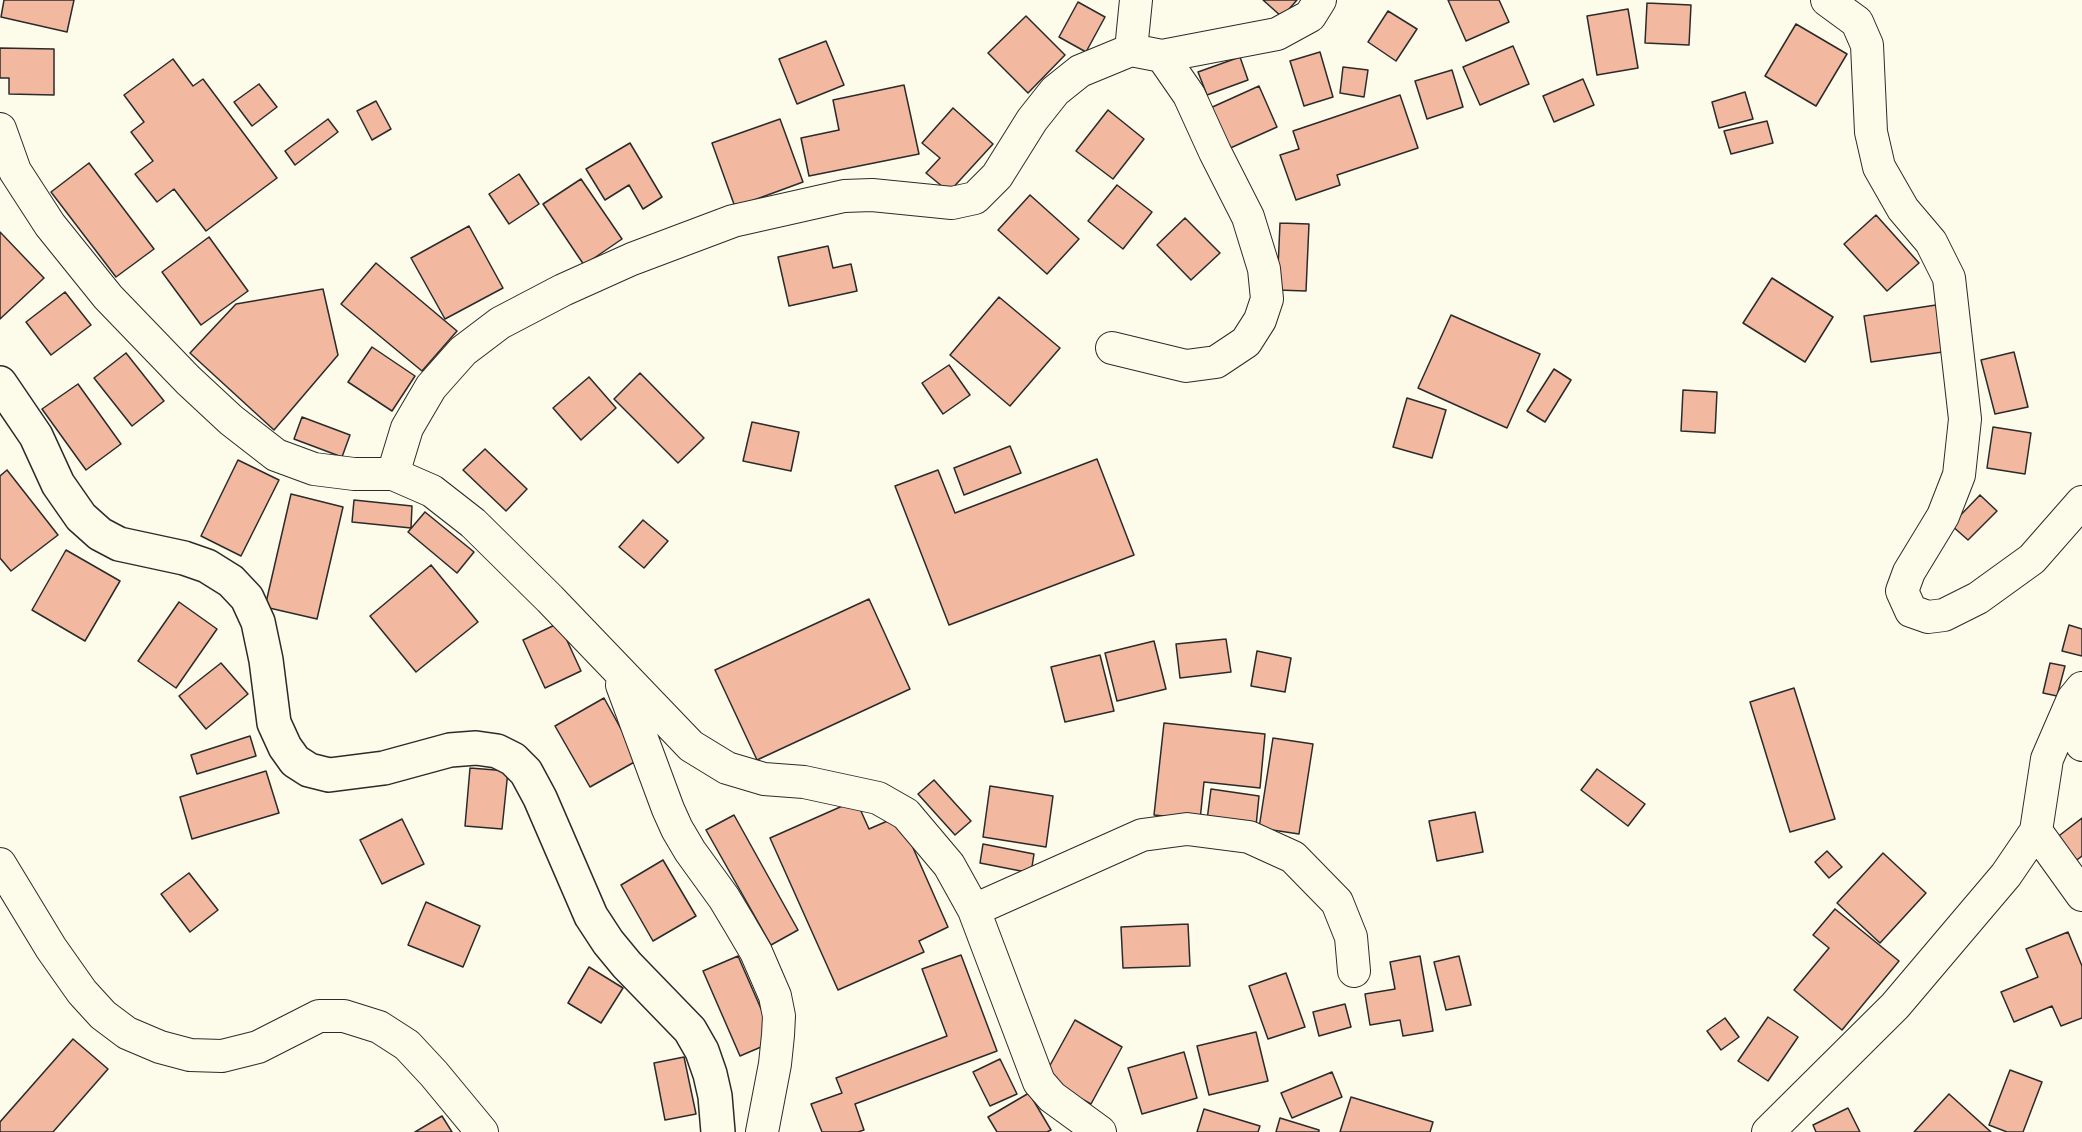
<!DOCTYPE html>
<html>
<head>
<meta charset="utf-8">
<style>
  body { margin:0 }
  canvas { display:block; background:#fdfbea }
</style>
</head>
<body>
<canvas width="2082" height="1132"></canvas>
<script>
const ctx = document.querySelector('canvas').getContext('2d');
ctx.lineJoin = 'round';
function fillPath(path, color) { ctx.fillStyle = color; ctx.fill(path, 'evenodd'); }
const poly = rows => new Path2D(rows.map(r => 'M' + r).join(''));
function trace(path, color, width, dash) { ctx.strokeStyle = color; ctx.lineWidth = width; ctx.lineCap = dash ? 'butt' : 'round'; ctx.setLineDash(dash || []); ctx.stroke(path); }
const building = poly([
  [4,0,74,0,67,32,1,17,4,0],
  [1263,0,1297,0,1282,17,1263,0],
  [1448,0,1499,0,1509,22,1466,41,1448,0],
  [1078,2,1105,17,1086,52,1059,37,1078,2],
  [1647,3,1691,5,1689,45,1645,43,1647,3],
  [1628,9,1638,68,1597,75,1587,16,1628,9],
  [1388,11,1417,29,1396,61,1368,42,1388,11],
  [1026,16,1065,55,1028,93,988,53,1026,16],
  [1796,24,1847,54,1816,106,1765,76,1796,24],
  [826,41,844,85,797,104,779,59,826,41],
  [1513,46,1529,84,1480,105,1463,67,1513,46],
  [0,48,54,49,54,95,9,94,9,78,0,78,0,48],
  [1320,52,1333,97,1304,106,1290,61,1320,52],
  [1240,57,1248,80,1207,95,1198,72,1240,57],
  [173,59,193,86,203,79,277,178,206,231,174,189,157,202,135,174,153,161,131,132,144,122,124,95,173,59],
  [1343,67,1368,70,1364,97,1340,93,1343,67],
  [1452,70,1463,107,1427,119,1415,81,1452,70],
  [1583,79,1594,105,1554,122,1543,96,1583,79],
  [259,84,277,107,252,126,234,102,259,84],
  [904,85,919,154,809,176,801,138,839,130,833,100,904,85],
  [1259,86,1277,127,1226,150,1208,109,1259,86],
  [1745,92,1753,119,1719,128,1712,102,1745,92],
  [1400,95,1418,148,1337,175,1340,185,1296,200,1280,155,1299,149,1293,131,1400,95],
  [376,101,391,129,372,140,357,111,376,101],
  [953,108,993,144,949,192,926,173,940,158,922,143,953,108],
  [1108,110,1144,139,1113,179,1076,151,1108,110],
  [328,119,338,132,295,165,285,151,328,119],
  [780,119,803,182,735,207,712,143,780,119],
  [1767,121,1773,143,1731,154,1724,131,1767,121],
  [630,143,662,197,643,209,629,185,605,200,586,169,630,143],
  [89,163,154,249,116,277,51,192,89,163],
  [519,174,539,204,509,224,489,194,519,174],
  [581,179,622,239,584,265,543,204,581,179],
  [1117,185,1152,212,1123,249,1088,221,1117,185],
  [1030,195,1079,239,1047,274,998,230,1030,195],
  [1876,215,1919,263,1887,291,1844,244,1876,215],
  [1185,218,1220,253,1191,280,1157,245,1185,218],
  [1280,223,1309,224,1306,291,1277,290,1280,223],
  [469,226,503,288,445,319,411,258,469,226],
  [0,232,44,278,0,319,0,232],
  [209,237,248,291,201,325,162,272,209,237],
  [828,246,833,268,851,264,857,291,789,306,778,257,828,246],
  [376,263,457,331,422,371,341,304,376,263],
  [1772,278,1833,317,1805,362,1743,323,1772,278],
  [323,289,338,355,274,430,190,353,236,304,323,289],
  [65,292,91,325,51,355,26,322,65,292],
  [999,297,1060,348,1010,406,950,355,999,297],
  [1936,305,1943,352,1871,362,1864,316,1936,305],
  [1451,315,1540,354,1507,428,1418,388,1451,315],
  [372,347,415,376,392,411,348,382,372,347],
  [2014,352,2028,407,1995,414,1981,360,2014,352],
  [126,353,164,401,132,426,94,378,126,353],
  [949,365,970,395,943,414,922,383,949,365],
  [1554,369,1571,380,1545,422,1527,411,1554,369],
  [640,373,704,438,678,463,614,399,640,373],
  [589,377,616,408,581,440,553,408,589,377],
  [78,384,121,444,86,470,42,409,78,384],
  [1683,390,1717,392,1715,433,1681,431,1683,390],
  [1407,398,1446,410,1432,458,1393,447,1407,398],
  [302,417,350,435,342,457,294,439,302,417],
  [752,422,799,432,791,471,743,461,752,422],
  [1993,427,2031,433,2025,474,1987,468,1993,427],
  [1010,446,1021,473,964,495,954,468,1010,446],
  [485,449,527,489,506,511,463,470,485,449],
  [1097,459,1134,555,949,625,895,486,938,470,955,513,1097,459],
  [238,460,279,480,241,556,201,536,238,460],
  [7,470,58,535,11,571,0,558,0,476,7,470],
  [291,494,343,507,317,619,265,607,291,494],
  [1980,495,1997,511,1968,540,1951,525,1980,495],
  [354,500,412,506,411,528,352,522,354,500],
  [425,512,474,552,457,573,408,532,425,512],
  [643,520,668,541,644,568,619,547,643,520],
  [66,550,120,581,85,641,32,610,66,550],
  [431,565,478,622,416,672,370,616,431,565],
  [869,599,910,689,757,760,715,670,869,599],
  [179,602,217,629,176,688,138,661,179,602],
  [559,623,581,671,545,688,523,640,559,623],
  [2069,625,2082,629,2082,656,2062,651,2069,625],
  [1226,639,1231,672,1180,678,1176,644,1226,639],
  [1154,641,1166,689,1117,701,1105,653,1154,641],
  [1257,651,1291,658,1285,692,1251,686,1257,651],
  [1100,655,1114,711,1065,722,1051,667,1100,655],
  [221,663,248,694,206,729,179,696,221,663],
  [2050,663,2065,666,2057,696,2043,693,2050,663],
  [1794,688,1835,819,1790,832,1750,702,1794,688],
  [604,698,638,760,590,787,555,726,604,698],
  [1164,723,1265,734,1260,788,1204,782,1200,820,1154,815,1164,723],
  [250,736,256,756,197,774,191,755,250,736],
  [1273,738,1313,744,1299,834,1259,828,1273,738],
  [470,768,508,771,502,829,465,826,470,768],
  [1597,769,1645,804,1628,826,1581,790,1597,769],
  [266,771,279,813,192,839,180,797,266,771],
  [934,780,971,821,955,835,918,794,934,780],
  [990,786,1053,796,1046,847,983,837,990,786],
  [1211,789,1259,796,1256,826,1207,820,1211,789],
  [856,800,869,829,899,816,948,927,919,941,924,952,838,990,770,838,856,800],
  [1475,812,1483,852,1437,861,1429,821,1475,812],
  [734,815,798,930,771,945,706,830,734,815],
  [2082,818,2082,856,2074,862,2056,838,2082,818],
  [402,819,424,864,382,884,360,840,402,819],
  [983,844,1034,854,1031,873,980,863,983,844],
  [1827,851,1842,867,1829,878,1815,862,1827,851],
  [1883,853,1926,893,1880,943,1837,903,1883,853],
  [663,860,696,916,653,941,621,885,663,860],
  [189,873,218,910,190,932,161,894,189,873],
  [426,902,480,926,463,967,408,945,426,902],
  [1835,909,1899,961,1842,1030,1794,990,1829,948,1813,935,1835,909],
  [1188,924,1190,966,1123,968,1121,927,1188,924],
  [2068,932,2082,966,2082,1018,2061,1026,2052,1006,2014,1022,2001,992,2038,977,2026,949,2068,932],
  [961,955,997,1051,855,1104,864,1130,858,1132,822,1132,811,1104,842,1093,836,1078,947,1036,922,969,961,955],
  [738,956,775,1041,740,1056,703,971,738,956],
  [1420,956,1433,1031,1403,1036,1400,1020,1370,1025,1365,994,1395,989,1390,962,1420,956],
  [1459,956,1471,1005,1446,1010,1434,962,1459,956],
  [589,967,623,988,601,1023,568,1003,589,967],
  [1286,973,1305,1027,1268,1039,1249,986,1286,973],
  [1345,1004,1351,1027,1319,1036,1313,1012,1345,1004],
  [1768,1017,1798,1037,1768,1081,1738,1061,1768,1017],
  [1725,1018,1739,1037,1721,1050,1707,1031,1725,1018],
  [1075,1020,1122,1047,1091,1104,1043,1078,1075,1020],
  [1256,1032,1268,1081,1209,1095,1197,1046,1256,1032],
  [73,1039,108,1069,53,1132,0,1132,0,1122,73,1039],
  [1184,1052,1197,1098,1142,1114,1128,1068,1184,1052],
  [684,1057,696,1114,665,1120,654,1063,684,1057],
  [1000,1059,1017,1094,990,1106,973,1072,1000,1059],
  [2010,1070,2042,1082,2023,1132,2007,1132,1989,1125,2010,1070],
  [1332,1072,1342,1097,1292,1118,1281,1093,1332,1072],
  [1029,1093,1051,1130,1047,1132,997,1132,988,1117,1029,1093],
  [1949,1094,1991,1132,1914,1132,1949,1094],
  [1351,1097,1433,1122,1430,1132,1340,1132,1351,1097],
  [1848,1108,1860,1132,1816,1132,1813,1125,1848,1108],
  [1204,1109,1260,1126,1258,1132,1197,1132,1204,1109],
  [442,1116,452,1132,415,1132,442,1116],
  [1280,1118,1319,1130,1319,1132,1276,1132,1280,1118]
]);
const minor = poly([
  [1827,0,1857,22,1867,45,1871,132,1879,167,1903,209,1931,242,1949,278,1965,419,1959,475,1943,516,1909,572,1902,591,1911,611,1928,617,1944,615,1978,598,2032,559,2082,502],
  [1131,50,1136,0],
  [0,129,15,171,50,225,108,297,188,380,231,420,276,455,314,469,354,474,393,474,432,491,473,523,550,599,691,746,727,768,764,779,804,782,878,798,906,814,949,865,974,910,1039,1082,1052,1097,1100,1132],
  [1112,348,1186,366,1216,362,1246,342,1260,320,1267,299,1264,269,1248,217,1215,152,1189,95,1162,56],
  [393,474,407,428,431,387,463,351,500,323,563,290,632,259,733,221,844,196,872,195,952,203,975,198,997,176,1032,120,1055,91,1080,71,1131,50,1162,56,1277,34,1310,16,1320,0],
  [622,685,668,809,677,829,690,851,724,898,739,923,756,952,775,996,779,1016,778,1035,775,1064,762,1132],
  [2073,699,2082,745],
  [2036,831,2082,895],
  [0,864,51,948,82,992,103,1015,127,1033,160,1047,190,1055,222,1056,258,1047,319,1016,344,1016,379,1027,407,1045,434,1074,482,1132],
  [974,910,1142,835,1187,829,1249,837,1293,857,1337,902,1351,937,1354,971],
  [1768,1132,1895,1006,2006,875,2036,831,2047,759,2073,699,2082,688]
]);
const tertiary = poly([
  [0,383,36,436,58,484,81,517,100,534,119,544,184,558,207,566,231,581,247,598,258,622,266,660,274,723,285,747,295,761,309,770,329,775,384,768,450,750,476,748,497,751,513,759,526,772,540,798,591,916,608,942,627,965,690,1030,702,1051,710,1074,715,1096,718,1132]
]);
fillPath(building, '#f2b8a0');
trace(building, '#2b2b2b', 1.5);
trace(minor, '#2b2b2b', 34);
trace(tertiary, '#2b2b2b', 36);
trace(minor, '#fdfbea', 32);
trace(tertiary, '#fdfbea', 33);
</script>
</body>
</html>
